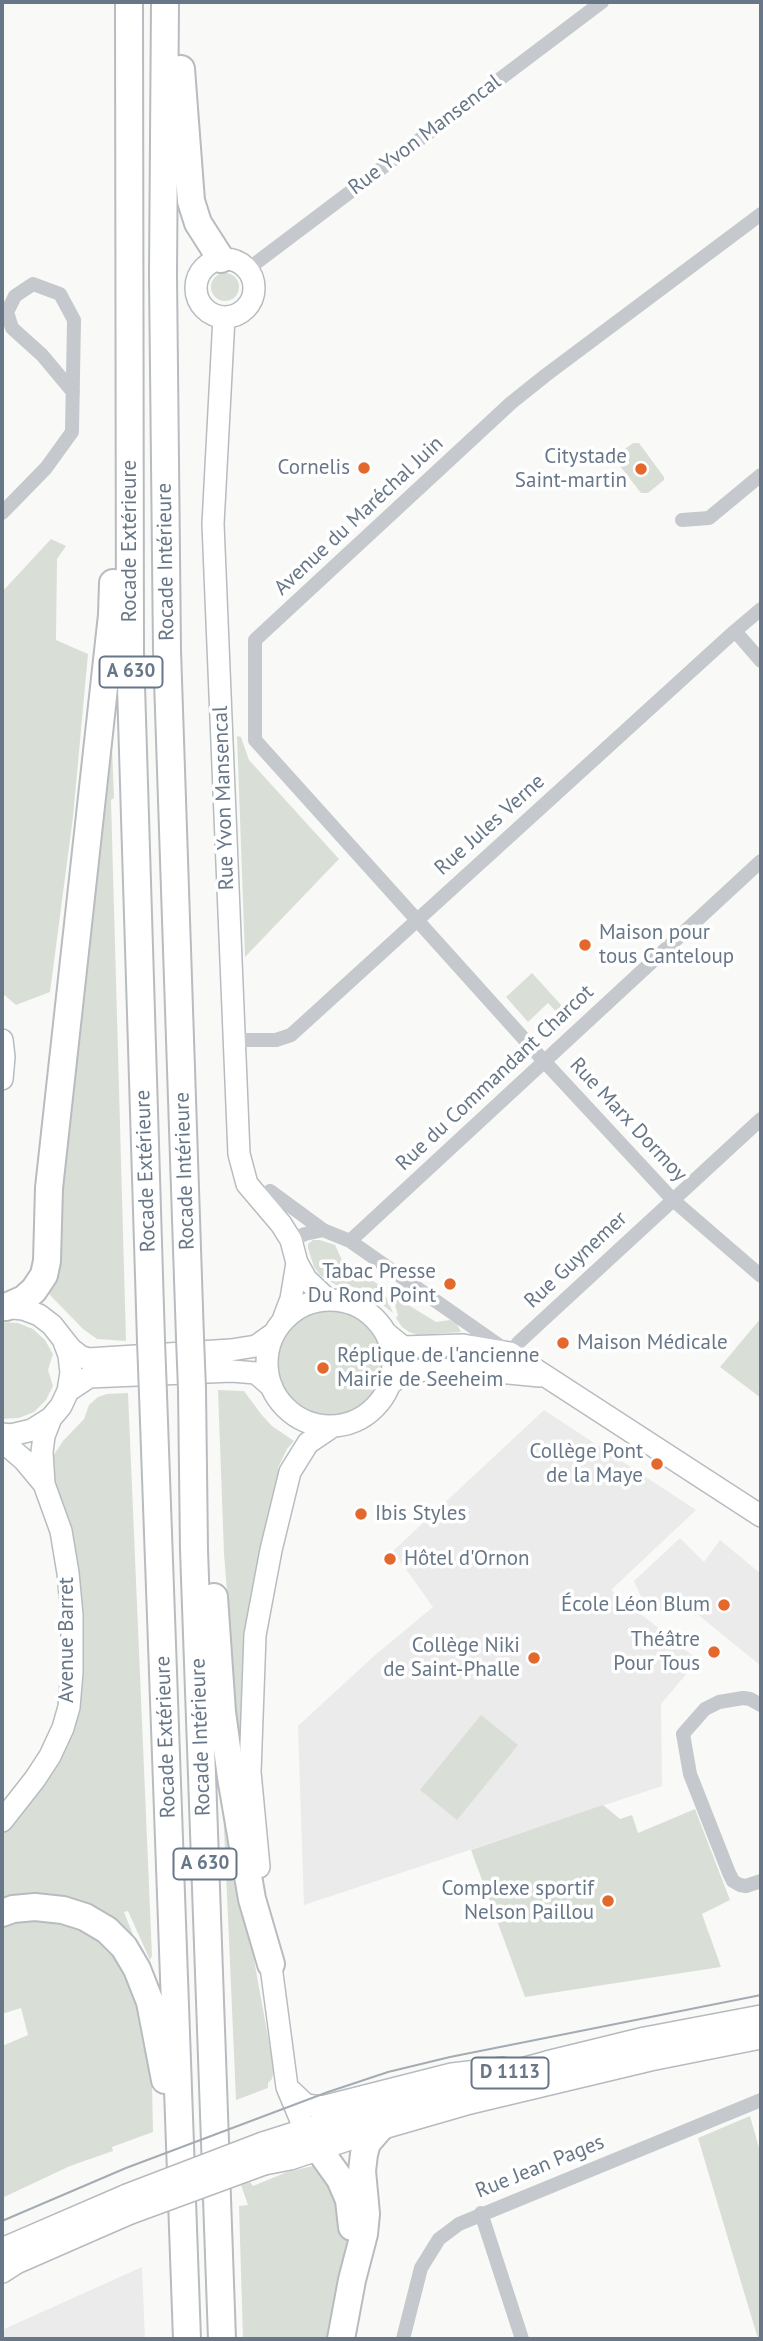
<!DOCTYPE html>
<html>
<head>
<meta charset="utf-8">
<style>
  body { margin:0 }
  #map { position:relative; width:763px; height:2341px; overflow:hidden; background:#f9faf7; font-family:"PT Sans",sans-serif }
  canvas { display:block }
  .frame { position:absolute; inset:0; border:4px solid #687788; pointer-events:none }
</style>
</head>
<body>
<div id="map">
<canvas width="763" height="2341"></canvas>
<div class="frame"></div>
</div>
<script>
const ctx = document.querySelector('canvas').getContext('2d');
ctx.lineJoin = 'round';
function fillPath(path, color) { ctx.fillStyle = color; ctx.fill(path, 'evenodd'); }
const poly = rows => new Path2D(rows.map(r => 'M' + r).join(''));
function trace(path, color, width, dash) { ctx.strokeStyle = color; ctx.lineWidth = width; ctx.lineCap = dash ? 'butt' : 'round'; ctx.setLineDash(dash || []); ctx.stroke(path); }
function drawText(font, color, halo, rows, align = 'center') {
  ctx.font = font + ' "PT Sans",sans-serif'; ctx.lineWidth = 7; ctx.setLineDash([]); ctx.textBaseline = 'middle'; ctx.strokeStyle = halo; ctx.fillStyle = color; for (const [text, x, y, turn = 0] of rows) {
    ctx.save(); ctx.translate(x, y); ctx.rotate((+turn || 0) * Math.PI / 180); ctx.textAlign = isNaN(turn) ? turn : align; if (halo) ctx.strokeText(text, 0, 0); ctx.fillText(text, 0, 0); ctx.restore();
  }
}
const built = poly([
  [544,1410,696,1510,611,1590,698,1660,661,1704,662,1786,304,1905,298,1726,374,1656,433,1607,393,1551],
  [680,1538,704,1562,720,1540,761,1574,761,1666,674,1595,658,1614,641,1597,634,1581],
  [142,2267,145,2339,2,2339,2,2330]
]);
const green = poly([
  '211 287a14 14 0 1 1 28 0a14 14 0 1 1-28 0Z',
  [633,443,639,443,664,477,664,480,648,493,641,493,616,461,617,455],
  [51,539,66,546,57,559,56,640,88,654,73,817,50,992,16,1005,2,993,2,592],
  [111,721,114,798,111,800,126,1341,97,1339,83,1329,49,1294,53,1287,50,1284,56,1181],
  [237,736,241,737,249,760,339,859,245,957],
  [532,973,573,1018,567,1023,548,1003,528,1022,506,997],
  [313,1240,320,1240,335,1245,342,1260,382,1287,393,1313,365,1291,350,1286,336,1285,320,1275,314,1267,308,1248,308,1244],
  [392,1295,436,1322,450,1320,457,1324,461,1332,418,1335,409,1332,402,1327,396,1318,398,1315],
  '275 1361a55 55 0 1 1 110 0a55 55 0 1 1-110 0Z',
  [761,1318,761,1398,720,1367],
  [2,1322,18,1323,33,1329,45,1340,53,1354,48,1370,53,1386,46,1400,34,1412,19,1418,2,1419],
  [218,1390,244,1391,261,1414,272,1426,294,1441,287,1449,278,1468,281,1472,241,1773,233,1709,236,1704,224,1554],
  [128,1393,152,1956,150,1960,128,1911,124,1912,144,1962,120,1930,2,1904,2,1834,57,1762,72,1535,49,1462,63,1441,84,1419,89,1405,98,1397,107,1394],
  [481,1715,518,1745,457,1820,420,1790],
  [222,1783,274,2070,272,2079,268,2083,268,2088,236,2100],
  [603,1805,620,1819,632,1815,638,1833,695,1809,730,1900,702,1914,721,1967,525,1997,471,1850],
  [13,1919,64,1920,101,1941,117,1957,132,1979,147,2035,152,2084,153,2132,112,2147,113,2151,70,2166,2,2198,2,2046,28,2035,21,2008,2,2014,2,1923],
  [750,2116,761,2155,761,2339,758,2339,698,2138],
  [317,2165,330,2183,345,2219,347,2243,331,2339,243,2339,239,2206,248,2205,241,2185,250,2182,253,2186,287,2172]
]);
const street = poly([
  [761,214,546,375,511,403,255,640,255,740,543,1060,673,1200,761,1276],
  [248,269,602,2],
  [2,513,46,468,72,432,74,320,60,294,33,284,15,296,7,312,12,328,42,355,73,392],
  [682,520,709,518,761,475],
  [735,631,761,661],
  [234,1040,276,1040,291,1035,735,631,761,609],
  [270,1191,323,1230,350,1241,510,1353,519,1342,761,1119],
  [291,1240,305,1234,323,1230],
  [350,1241,761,861],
  [761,1705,750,1699,743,1698,719,1702,705,1709,683,1734,690,1774,729,1873,733,1881,740,1885,746,1886,761,1881],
  [481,2213,522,2339],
  [403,2339,421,2268,439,2239,459,2224,761,2100]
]);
const secondary = poly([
  '196 288a29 29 0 1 1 58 0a29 29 0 1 1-58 0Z',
  [224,317,213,524,239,1154,247,1184,281,1224,291,1240,297,1263,306,1279,327,1299],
  [2,1040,4,1057,2,1079],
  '267 1363a63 63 0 1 1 126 0a63 63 0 1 1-126 0Z',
  [2,1307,23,1309,39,1315,52,1325,63,1339,69,1355,71,1373,68,1391,61,1406,51,1418,32,1430,11,1435,2,1434],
  [283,1320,291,1299,297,1263],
  [387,1334,403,1347,463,1345,510,1353,761,1516],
  [63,1339,71,1349,80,1356,88,1359,231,1350,256,1346,273,1334],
  [390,1384,405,1372,426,1370,467,1369,540,1376],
  [68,1391,89,1377,232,1371,256,1373,272,1387],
  [2,1441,24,1460,44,1484],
  [2,1821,35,1779,50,1756,63,1728,69,1707,72,1672,72,1615,68,1573,61,1531,44,1484,42,1452,44,1436,51,1418],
  [259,1867,250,1772,255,1635,271,1550,290,1472,308,1443,333,1426],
  [269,1951,287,2087,305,2130,293,2140],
  [291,2091,306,2105,322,2107,452,2074,503,2068]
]);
const primary = poly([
  [263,2144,342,2119,547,2063,645,2039,761,2017],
  [264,2163,290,2158,380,2128,470,2102,650,2059,761,2037],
  [2,2250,127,2196],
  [2,2271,16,2262,128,2213]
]);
const highway = poly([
  [129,2,130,653,151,1341],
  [165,2,163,275,167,650,190,1338],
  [181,69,191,201,198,223,221,259],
  [6,1307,24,1299,34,1290,44,1275,47,1261,49,1188,112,615,113,583],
  [192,1389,194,1550,222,2339],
  [153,1394,187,2339],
  [214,1597,222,1712,231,1777,252,1899,271,1964],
  [2,1913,13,1909,35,1907,63,1910,85,1917,107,1930,124,1947,137,1969,150,2002,165,2080],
  [305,2130,340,2179,349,2200,352,2227],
  [341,2339,352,2280,364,2234,366,2214,362,2171,364,2154,367,2143,380,2128]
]);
const tram = poly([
  [2,2221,126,2168,328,2092,388,2072,450,2057,761,1995]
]);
const primaryBridge = poly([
  [127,2196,263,2144],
  [128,2213,264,2163]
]);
const highwayBridge = poly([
  [190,1338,192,1389],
  [151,1341,153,1394]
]);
const markers = [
  [364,468,7,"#e4682c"],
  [641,469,7,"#e4682c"],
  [585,945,7,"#e4682c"],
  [450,1284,7,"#e4682c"],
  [563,1343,7,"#e4682c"],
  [323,1368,7,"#e4682c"],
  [657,1464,7,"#e4682c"],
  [361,1514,7,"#e4682c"],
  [390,1559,7,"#e4682c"],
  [724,1605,7,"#e4682c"],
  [714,1652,7,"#e4682c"],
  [534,1658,7,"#e4682c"],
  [608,1901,7,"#e4682c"]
];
const shields = [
  [131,672,63],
  [205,1864,63],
  [510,2073,77]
];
const shieldNames = [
  ["A 630",131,672],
  ["A 630",205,1864],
  ["D 1113",510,2073]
];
const streetNames = [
  ["Rue Yvon Mansencal",425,135,-37],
  ["Avenue du Maréchal Juin",359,516,-43],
  ["Rocade Extérieure",130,541,-90],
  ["Rocade Intérieure",166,562,-91],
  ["Rue Yvon Mansencal",224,798,-92],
  ["Rue Jules Verne",490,825,-42],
  ["Rue du Commandant Charcot",495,1078,-43],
  ["Rue Marx Dormoy",628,1120,47],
  ["Rocade Extérieure",146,1171,-92],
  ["Rocade Intérieure",185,1171,-92],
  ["Rue Guynemer",576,1260,-43],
  ["Avenue Barret",67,1640,-90],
  ["Rocade Extérieure",166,1737,-92],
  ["Rocade Intérieure",201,1737,-92],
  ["Rue Jean Pages",540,2167,-22]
];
const poiNames = [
  ["Citystade",627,457],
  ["Saint-martin",627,481],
  ["Cornelis",350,468],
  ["Maison pour",599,933,"left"],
  ["tous Canteloup",599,957,"left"],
  ["Tabac Presse",436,1272],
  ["Du Rond Point",436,1296],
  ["Maison Médicale",577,1343,"left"],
  ["Réplique de l'ancienne",337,1356,"left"],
  ["Mairie de Seeheim",337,1380,"left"],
  ["Collège Pont",643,1452],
  ["de la Maye",643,1476],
  ["Ibis Styles",375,1514,"left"],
  ["Hôtel d'Ornon",404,1559,"left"],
  ["École Léon Blum",710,1605],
  ["Théâtre",700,1640],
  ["Pour Tous",700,1664],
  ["Collège Niki",520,1646],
  ["de Saint-Phalle",520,1670],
  ["Complexe sportif",594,1889],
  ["Nelson Paillou",594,1913]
];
fillPath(built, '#eaebea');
fillPath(green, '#d9dfd6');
trace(secondary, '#b7bcc1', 24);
trace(primary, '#b6babf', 26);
trace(highway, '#b8bbbf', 30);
trace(street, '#c5c8cc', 14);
trace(secondary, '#fff', 21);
trace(primary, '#fff', 23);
trace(highway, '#fff', 26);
trace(tram, '#a5abb2', 2);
trace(primaryBridge, '#b6babf', 26, []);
trace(highwayBridge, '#b8bbbf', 30, []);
trace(primaryBridge, '#fff', 23);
trace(highwayBridge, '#fff', 26);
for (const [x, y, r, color] of markers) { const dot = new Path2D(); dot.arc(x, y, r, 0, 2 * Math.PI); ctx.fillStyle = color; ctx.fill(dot); trace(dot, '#fff', 2.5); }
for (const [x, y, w] of shields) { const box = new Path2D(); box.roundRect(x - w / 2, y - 15.5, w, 31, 5); ctx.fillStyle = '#fff'; ctx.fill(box); trace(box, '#687788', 2); }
drawText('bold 19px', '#687788', null, shieldNames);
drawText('21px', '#687788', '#fff', streetNames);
drawText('21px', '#687788', '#fff', poiNames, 'right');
</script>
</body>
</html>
